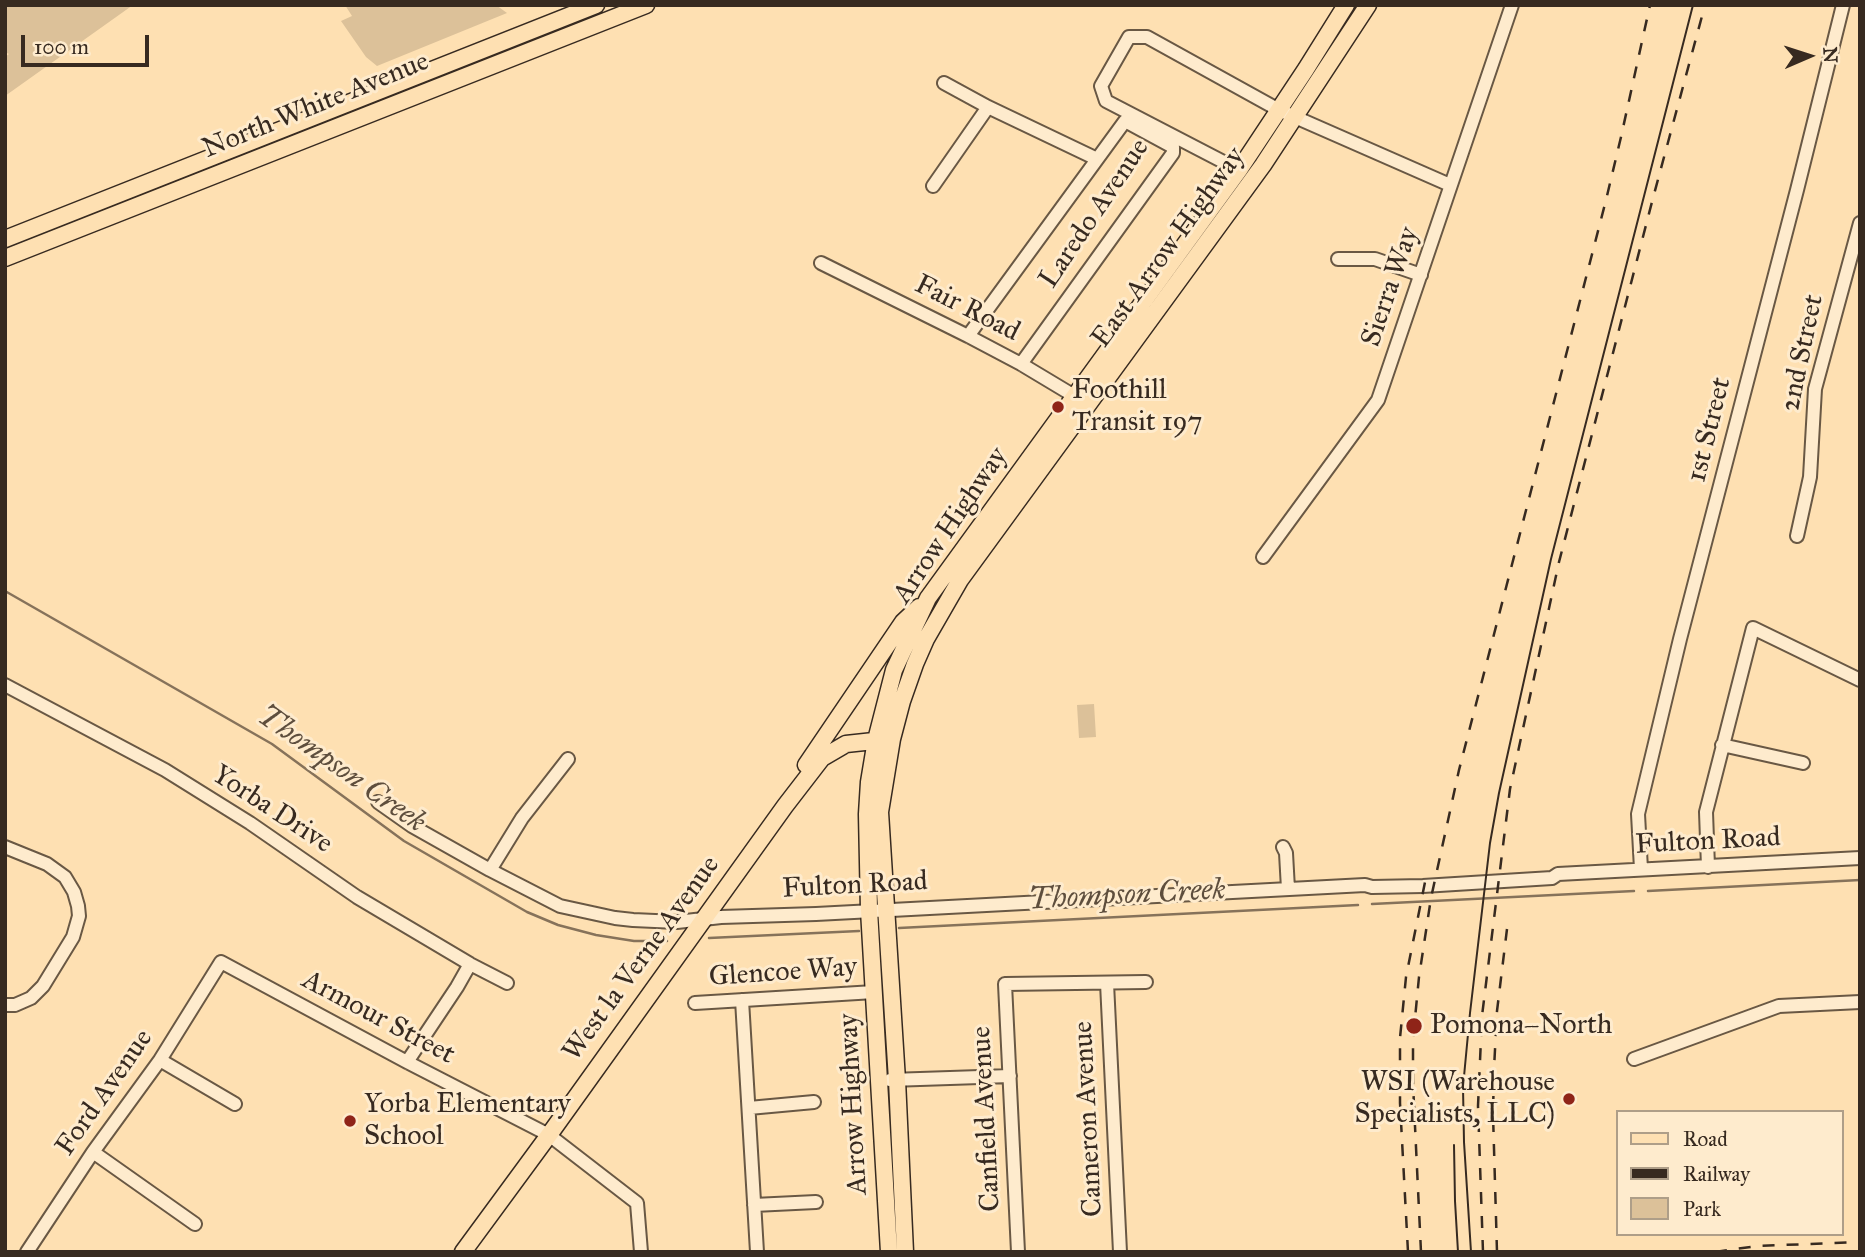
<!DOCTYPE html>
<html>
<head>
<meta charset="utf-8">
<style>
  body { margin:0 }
  #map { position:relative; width:1865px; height:1257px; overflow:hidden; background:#fee0b2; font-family:"IM FELL Great Primer",serif }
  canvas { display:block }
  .frame { position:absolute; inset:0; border:7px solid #372a20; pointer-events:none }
  .legend { position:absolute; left:1616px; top:1110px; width:228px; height:126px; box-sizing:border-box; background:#feebcd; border:2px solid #ae9e88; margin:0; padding:9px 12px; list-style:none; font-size:21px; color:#372a20 }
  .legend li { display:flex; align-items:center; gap:14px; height:35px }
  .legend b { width:35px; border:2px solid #ae9e88 }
  .north { position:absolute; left:1774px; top:21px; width:70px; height:70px; -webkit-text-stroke:5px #feebcd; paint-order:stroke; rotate:87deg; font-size:19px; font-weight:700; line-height:28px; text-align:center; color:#372a20 }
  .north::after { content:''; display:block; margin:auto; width:24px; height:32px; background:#372a20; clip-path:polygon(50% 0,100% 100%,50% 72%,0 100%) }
  .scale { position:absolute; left:21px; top:35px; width:128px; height:32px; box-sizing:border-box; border:4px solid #372a20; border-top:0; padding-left:9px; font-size:21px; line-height:24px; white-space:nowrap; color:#372a20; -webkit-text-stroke:5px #feebcd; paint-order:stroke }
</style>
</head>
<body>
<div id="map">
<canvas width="1865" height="1257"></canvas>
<div class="frame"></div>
<ul class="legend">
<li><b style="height:9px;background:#fee0b2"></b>Road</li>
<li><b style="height:9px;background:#372a20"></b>Railway</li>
<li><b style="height:19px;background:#dcc199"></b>Park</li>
</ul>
<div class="north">N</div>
<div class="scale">100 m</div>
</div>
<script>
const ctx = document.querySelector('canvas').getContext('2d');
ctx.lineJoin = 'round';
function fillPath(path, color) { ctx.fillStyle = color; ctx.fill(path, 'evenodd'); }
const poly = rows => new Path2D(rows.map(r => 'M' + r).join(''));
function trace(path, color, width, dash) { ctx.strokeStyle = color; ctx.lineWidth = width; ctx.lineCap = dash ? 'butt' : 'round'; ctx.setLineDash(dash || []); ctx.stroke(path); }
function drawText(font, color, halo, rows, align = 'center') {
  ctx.font = font + ' "IM FELL Great Primer",serif'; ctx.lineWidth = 6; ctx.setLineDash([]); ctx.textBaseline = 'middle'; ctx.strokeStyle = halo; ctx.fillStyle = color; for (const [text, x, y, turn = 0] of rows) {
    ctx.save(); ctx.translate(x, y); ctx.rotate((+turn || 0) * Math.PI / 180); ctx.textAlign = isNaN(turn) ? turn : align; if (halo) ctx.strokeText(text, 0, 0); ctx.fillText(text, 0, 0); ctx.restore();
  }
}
const green = poly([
  [5,5,133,5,5,96,5,57,9,54,5,52],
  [345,5,496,5,507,13,377,66,366,57,341,21,352,16],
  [1094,704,1096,737,1079,738,1077,705]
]);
const stream = poly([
  [5,591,272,744,404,841,527,912,558,925,596,935,634,941,667,941],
  [1648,891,1860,880],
  [1372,904,1634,891],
  [899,928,1358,905],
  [709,938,859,931]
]);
const minor = poly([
  [944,83,988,107,1097,159],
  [1239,170,1106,101,1101,86,1129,37,1147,37,1279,110,1450,185],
  [933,186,988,107],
  [1338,259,1375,259,1421,275],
  [821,263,968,336,1021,364,1081,400],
  [968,336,1125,121,1173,147,1173,153,1021,364],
  [1797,536,1810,477,1815,389,1860,223],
  [1263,557,1378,400,1512,5],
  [5,685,165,770,250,823,357,897,470,964,507,983],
  [1722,745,1803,763],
  [378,802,412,826,490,870,560,906,615,918,633,920,677,922,721,917,816,914,1365,885,1372,887,1423,886,1552,878,1558,874,1860,858],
  [5,847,47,864,65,877,74,892,78,906,79,916,73,937,43,986,31,998,15,1005,5,1005],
  [1283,847,1286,853,1288,889],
  [1708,867,1706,812,1753,628,1860,680],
  [1641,869,1638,814,1680,639,1797,190,1843,5],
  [490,870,522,818,568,759],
  [1107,983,1120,1252],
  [742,1000,757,1252],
  [695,1003,874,992],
  [1634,1059,1779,1006,1860,1002],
  [160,1060,235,1104],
  [407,1062,457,987,470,964],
  [890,1080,1010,1076],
  [749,1108,814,1102],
  [93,1152,195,1224],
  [754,1205,816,1202],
  [27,1252,93,1152,160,1060,221,962,407,1062,549,1135,637,1203,641,1252],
  [1018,1252,1005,984,1146,982]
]);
const major = poly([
  [5,239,596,5],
  [5,258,646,5],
  [806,765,903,622,919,607],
  [463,1252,549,1135,785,806,822,758,846,744,883,740],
  [889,1252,869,910,867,814,869,782,876,740,894,670,928,598,1239,170,1306,69,1346,5],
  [905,1252,897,1080,880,812,892,739,902,701,915,664,926,639,960,580,1263,165,1368,5]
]);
const tram = poly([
  [1454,1145,1455,1201,1458,1252],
  [1471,1252,1464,1142,1463,1087,1470,1013,1490,843,1499,793,1551,559,1693,5]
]);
const rail = poly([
  [1408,1252,1400,1103,1400,1038,1406,977,1426,877],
  [1421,1252,1413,1084,1413,1039,1419,977,1431,898,1459,770,1606,200,1621,137,1650,5],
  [1483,1252,1478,1106,1482,1016,1510,789,1559,562,1653,198,1705,5],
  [1497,1252,1493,1114,1494,1069,1497,1011,1507,929],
  [1715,1252,1757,1246,1860,1242]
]);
const markers = [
  [1058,407,7,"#8f2418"],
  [1414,1026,9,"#8f2418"],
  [1569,1099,7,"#8f2418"],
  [350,1121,7,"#8f2418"]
];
const streetNames = [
  ["North White Avenue",316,106,-22],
  ["Laredo Avenue",1095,214,-56],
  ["East Arrow Highway",1169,248,-54],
  ["Sierra Way",1391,287,-71],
  ["Fair Road",967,309,27],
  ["2nd Street",1803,353,-78],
  ["1st Street",1710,430,-76],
  ["Arrow Highway",951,526,-56],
  ["Yorba Drive",272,810,33],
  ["Fulton Road",1708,842,-3],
  ["Fulton Road",855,886,-3],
  ["West la Verne Avenue",642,959,-54],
  ["Glencoe Way",783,973,-4],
  ["Armour Street",378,1018,28],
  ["Ford Avenue",105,1093,-55],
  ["Arrow Highway",854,1104,-93],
  ["Canfield Avenue",987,1119,-93],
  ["Cameron Avenue",1089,1119,-93]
];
const poiNames = [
  ["Foothill",1072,391],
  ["Transit 197",1072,423],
  ["Pomona–North",1430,1026],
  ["WSI (Warehouse",1555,1083,"right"],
  ["Specialists, LLC)",1555,1115,"right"],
  ["Yorba Elementary",364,1105],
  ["School",364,1137]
];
const waterNames = [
  ["Thompson Creek",341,770,35],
  ["Thompson Creek",1127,896,-3]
];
fillPath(green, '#dcc199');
trace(stream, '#86725a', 2.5);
trace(minor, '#695844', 16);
trace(major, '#372a20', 19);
trace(minor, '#feebcd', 12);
trace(major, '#fee0b2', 16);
trace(tram, '#372a20', 2);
trace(rail, '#372a20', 2.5, [12, 12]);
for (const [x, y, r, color] of markers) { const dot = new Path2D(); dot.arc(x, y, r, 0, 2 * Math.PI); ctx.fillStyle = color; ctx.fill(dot); trace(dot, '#feebcd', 2.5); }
drawText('28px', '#372a20', '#feebcd', streetNames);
drawText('28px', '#372a20', '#feebcd', poiNames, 'left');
drawText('italic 30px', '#5e4e3d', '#feebcd', waterNames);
</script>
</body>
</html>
